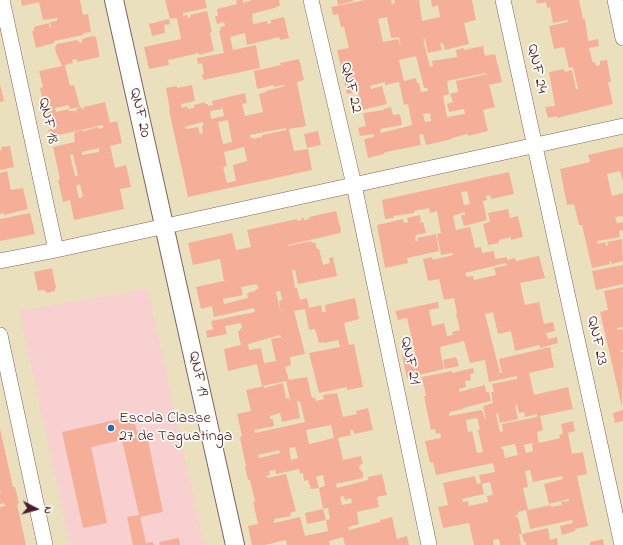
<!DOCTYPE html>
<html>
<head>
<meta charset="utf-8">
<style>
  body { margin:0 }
  #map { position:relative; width:623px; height:545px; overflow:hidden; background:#eae0be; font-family:"Indie Flower",sans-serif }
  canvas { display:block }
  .north { position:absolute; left:16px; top:489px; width:40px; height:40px; -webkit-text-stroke:3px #fdfcf7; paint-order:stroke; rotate:96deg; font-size:11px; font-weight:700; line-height:16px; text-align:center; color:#4a1f2b }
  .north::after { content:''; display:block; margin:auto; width:14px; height:18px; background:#4a1f2b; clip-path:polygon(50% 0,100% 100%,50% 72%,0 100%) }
</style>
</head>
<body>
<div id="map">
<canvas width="623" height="545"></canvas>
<div class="north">N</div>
</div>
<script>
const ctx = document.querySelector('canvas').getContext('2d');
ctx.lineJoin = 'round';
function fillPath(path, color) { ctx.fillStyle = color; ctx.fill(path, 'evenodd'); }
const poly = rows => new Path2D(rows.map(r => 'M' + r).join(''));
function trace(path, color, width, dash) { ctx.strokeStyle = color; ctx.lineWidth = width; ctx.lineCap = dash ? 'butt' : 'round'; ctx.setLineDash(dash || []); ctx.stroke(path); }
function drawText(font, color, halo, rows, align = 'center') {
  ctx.font = font + ' "Indie Flower",sans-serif'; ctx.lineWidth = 3.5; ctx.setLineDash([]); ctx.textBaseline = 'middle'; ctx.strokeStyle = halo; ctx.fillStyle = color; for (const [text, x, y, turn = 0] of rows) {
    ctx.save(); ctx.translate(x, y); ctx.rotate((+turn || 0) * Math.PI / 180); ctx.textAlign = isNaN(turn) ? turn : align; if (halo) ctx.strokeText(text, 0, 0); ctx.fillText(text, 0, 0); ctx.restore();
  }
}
const built = poly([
  [148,289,204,545,70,545,19,311]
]);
const building = poly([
  [21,0,80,0,83,15,88,14,91,32,83,33,83,35,54,41,54,43,36,48,32,31,34,31,34,27,49,23,49,27,51,27,50,22,57,21,57,18,43,20,39,2,22,6],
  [165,0,205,0,207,8,183,13,183,16,187,15,188,18,191,17,190,15,207,11,212,32,210,33,214,51,199,55,199,53,168,60,169,65,149,69,144,47,181,39,177,18,170,19],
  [236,0,243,0,243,3,252,0,279,0,280,6,277,6,278,7,252,14,253,24,267,21,268,24,271,23,271,20,284,17,289,38,280,40,279,37,247,45,245,33,230,37,233,50,256,45,260,68,203,80,204,77,202,78,202,75,204,74,202,63,198,64,197,58,224,53,219,31,221,30,220,27,225,26,224,22,217,24,215,16,218,16,217,9,237,4],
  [337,0,353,0,353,1,338,5],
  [365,0,391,0,392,4,395,3,394,0,419,0,422,21,440,17,438,5,432,7,431,0,472,0,476,20,464,23,469,44,445,50,443,43,440,44,442,50,428,53,425,39,423,39,430,67,433,66,432,61,457,57,456,50,464,48,464,50,483,46,485,56,495,54,502,82,489,85,495,107,483,110,488,131,468,136,467,134,456,137,451,138,452,139,426,145,423,134,419,135,421,145,386,152,384,153,384,154,368,158,364,139,374,137,374,134,360,136,358,128,366,126,363,113,384,110,384,109,391,107,393,115,400,114,402,125,380,129,381,133,412,125,408,104,404,105,399,82,385,85,385,82,370,86,371,89,382,86,387,104,362,110,358,91,347,94,337,50,349,48,344,27,341,27,338,14,333,15,331,7],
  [387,17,391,38,399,37,401,47,398,39,383,42,378,19],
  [416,56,424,88,427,88,428,91,421,92,419,83,417,83,416,78,404,81,399,60],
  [486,73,487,74,456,81,458,92,450,94,453,102,447,104,449,112,464,109,465,114,447,117,443,96,449,94,447,81],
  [430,113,431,121,425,122,423,114],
  [536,0,579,0,583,19,585,19,588,41,598,39,599,46,589,48,593,63,595,62,596,66,600,65,600,61,607,60,611,82,608,82,613,104,557,118,557,116,548,118,545,107,555,106,549,72,564,69,565,72,572,70,576,89,578,89,573,67,569,68,564,47,554,49,549,26,568,22,568,20,553,23,550,7,547,8,546,2,537,4],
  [169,19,170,24,164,25,165,33,152,36,149,24],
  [93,36,96,37,99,53,99,57,77,62,77,59,72,60,73,63,65,65,70,86,74,85,80,107,70,109,69,105,55,108,56,112,69,109,69,111,76,111,78,118,76,109,82,107,83,110,84,109,84,107,105,102,110,123,117,121,122,143,110,146,115,168,126,165,131,187,120,189,124,209,74,220,70,200,63,202,58,180,60,179,53,147,75,142,74,135,75,132,83,130,83,132,84,131,98,127,99,129,103,128,103,125,50,137,48,130,55,128,51,113,45,114,40,88,43,87,39,71,62,66,56,53,55,47,57,44,77,40,79,42,82,43,82,39],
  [99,148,99,152,82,155,82,152],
  [73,154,78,176,75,176,70,155],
  [80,184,83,197,79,198,76,186],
  [299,59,304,80,297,82,306,126,289,129,294,151,308,149,312,170,188,197,169,110,170,110,166,88,177,86,177,88,192,85,195,101,181,104,182,108,187,106,188,109,194,108,194,105,205,102,205,104,208,104,208,106,213,105,212,101,245,93,247,103,242,104,245,116,263,112,259,94,266,92,266,91,285,86,284,85,274,87,274,85,257,89,254,71,281,65,280,63],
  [221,100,224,116,211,119,210,111,222,109],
  [228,120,232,142,223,144,218,122],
  [203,122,203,125,202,126,203,133,200,134,198,127,186,129,185,127],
  [286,128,286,130,262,135,262,137,253,139,253,137,250,138,250,135],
  [244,147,247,161,233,165,236,181,227,183,223,167,227,166,224,152],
  [0,84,4,101,0,102],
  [318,131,321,145,307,148,304,134],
  [10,146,14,167,0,170,0,150,2,150,1,147],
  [623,147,623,181,620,171,607,174,612,196,623,193,623,216,615,217,617,223,623,222,623,230,619,231,620,237,597,241,598,244,605,242,606,246,608,245,607,242,622,239,623,261,612,264,611,261,609,262,610,264,592,268,582,225,579,225,574,204,567,205,560,169,590,162,588,155],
  [7,171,11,190,23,188,28,209,4,215,3,213,0,214,0,173],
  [509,172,514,194,491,199,490,195,486,196,487,200,483,201,487,220,464,226,461,215,465,215,465,212,453,216,456,230,470,227,475,248,481,247,482,253,494,251,495,259,507,257,507,260,515,258,516,261,539,256,545,278,520,283,525,305,539,302,544,324,553,322,555,331,546,333,548,339,557,337,558,343,540,348,539,345,515,351,511,331,498,334,493,312,485,314,500,373,502,373,499,359,550,347,554,367,529,373,534,395,568,387,573,409,540,416,543,430,537,432,538,439,539,443,560,438,559,435,563,434,561,424,573,421,575,431,568,433,572,454,583,452,587,474,577,476,588,526,575,529,575,531,562,535,560,526,573,523,572,520,530,529,526,510,518,512,518,515,515,516,515,517,518,517,522,534,519,534,521,545,500,545,499,539,493,540,494,545,474,545,469,523,443,528,438,507,448,505,443,483,475,476,477,484,481,483,479,475,495,472,493,463,436,475,433,462,430,463,425,441,441,438,440,433,436,434,435,429,431,430,424,396,426,396,422,377,452,371,452,373,473,368,474,373,470,374,471,380,465,381,466,387,459,389,459,392,485,385,486,392,489,392,491,401,463,408,463,409,450,412,449,416,482,410,485,419,486,419,483,406,493,403,491,392,494,392,492,384,517,379,517,376,489,382,485,360,470,363,464,341,440,347,441,350,440,350,444,369,407,378,402,355,415,353,407,318,398,320,395,311,438,302,439,308,429,310,432,326,444,323,447,336,453,335,452,332,460,330,456,314,457,313,454,298,444,300,439,279,428,281,423,259,432,257,433,260,453,255,452,253,441,255,437,234,441,233,437,211,430,213,429,208,414,211,414,213,393,216,394,218,385,219,382,200],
  [467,191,470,204,464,205,461,192],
  [506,263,507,265,494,268,496,275,474,280,473,276,467,277,465,273],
  [515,405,517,405,519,413,524,412,525,417,537,414,537,417,502,424,503,431,500,432,496,414,498,413,500,423,518,419],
  [477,418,480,429,478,430,483,452,477,453,472,431,468,432,466,420],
  [532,443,533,451,526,453,524,445],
  [515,444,518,455,505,458,503,449,501,449,501,447],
  [530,470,533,482,562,476,563,479,544,484,549,504,569,499,569,501,561,502,562,505,551,507,551,505,528,510,523,488,528,487,525,471],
  [490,482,493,495,487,496,488,502,469,506,468,501,463,502,462,499,484,494,482,484],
  [508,209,510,218,518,216,523,237,511,240,511,237,499,240,499,243,488,245,483,224,490,222,488,213],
  [336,211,341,230,340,233,288,245,288,246,311,241,312,243,315,242,317,249,319,249,323,265,330,263,329,258,333,257,337,276,298,284,295,270,292,270,295,288,297,288,300,300,307,298,309,308,321,305,322,312,326,312,325,305,355,298,359,319,344,323,349,345,354,344,363,387,347,390,347,387,319,393,309,353,340,347,338,340,324,343,324,342,319,343,315,329,309,330,305,309,294,311,305,354,290,357,291,365,285,367,289,380,307,377,312,398,315,397,316,401,324,399,323,395,337,393,343,417,357,414,356,411,368,408,373,430,354,434,353,430,350,430,351,435,338,438,343,460,361,456,363,464,360,465,359,468,363,473,363,478,336,484,337,488,368,480,368,477,382,474,387,495,377,497,379,507,357,512,359,524,348,527,349,530,380,522,380,520,392,517,397,539,407,536,409,545,345,545,343,537,329,541,330,545,287,545,286,540,265,545,252,545,248,526,258,524,253,502,255,501,250,480,248,480,245,467,246,466,240,437,242,436,237,414,251,411,246,390,264,386,264,388,283,383,286,398,289,398,291,403,286,381,262,386,257,364,228,371,224,349,241,345,238,332,242,327,241,323,225,326,227,334,207,338,206,331,213,329,211,321,255,312,254,308,214,317,212,306,201,309,196,287,232,279,224,281,220,259,193,265,188,243,232,233,236,250,251,247,247,230,297,219,297,221,302,220,301,218,304,218,304,220,309,219,309,217],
  [257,284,258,289,255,290,255,291,247,293,248,298,224,304,223,299,243,295,241,287],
  [280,291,282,300,279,301,281,314,276,292],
  [280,335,281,337,271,339,276,361,264,363,261,348,249,350,248,344],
  [297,401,300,401,305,422,255,433,254,430,274,426,273,419,270,419,270,416,280,413,282,422,300,418],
  [331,425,334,438,309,444,306,430],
  [295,447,298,458,291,460,289,448],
  [279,450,280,453,259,458,258,455],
  [299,469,300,474,303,473,304,481,308,480,311,489,319,488,316,477,323,475,325,486,319,488,323,509,328,508,330,519,326,520,323,509,305,513,307,524,326,520,328,531,305,536,300,517,274,523,274,519,291,516,290,513,296,511,286,474,267,478,266,476,270,475,269,471,275,470,276,474],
  [344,496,345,500,351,498,352,503,342,505,340,497],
  [30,213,35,234,0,241,0,219],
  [420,215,421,221,419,221,420,223,423,222,426,233,416,235,415,241,418,241,417,238,436,234,439,251,407,258,408,263,385,268,377,225,403,219,404,223,408,222,407,218],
  [623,265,623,284,596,290,592,271],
  [52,268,56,288,55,288,55,291,47,293,44,290,38,291,34,272],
  [623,287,623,327,617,328,618,330,623,329,623,350,621,350,621,352,623,352,622,407,600,312,608,310,604,291],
  [456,357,459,366,445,369,443,360],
  [623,410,623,421,615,423,613,413],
  [133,416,137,432,146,431,163,512,140,517,146,543,153,542,154,545,133,545,127,517,139,515,122,440,91,447,107,523,83,528,62,432],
  [0,429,13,487,15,487,19,503,17,504,26,545,0,545,0,507,5,506,4,503,0,504,0,493,1,493,0,490],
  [548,528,550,540,557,538,558,545,526,545,526,542,524,542,522,534],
  [179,538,180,545,160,545,159,542],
  [603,539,604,545,590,545,590,542]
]);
const minor = poly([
  [2,0,56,250],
  [311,0,354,185,429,545],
  [503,0,622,545],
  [615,0,623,38],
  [0,261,56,250,623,126],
  [0,335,45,545]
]);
const tertiary = poly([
  [114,0,235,545]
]);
const markers = [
  [111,428,4,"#1f6fb2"]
];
const streetNames = [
  ["QNF 24",536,69,78],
  ["QNF 22",350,88,77],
  ["QNF 20",139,113,77],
  ["QNF 18",47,121,78],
  ["QNF 23",596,341,78],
  ["QNF 21",409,361,78],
  ["QNF 19",197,374,78]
];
const poiNames = [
  ["Escola Classe",119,419],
  ["27 de Taguatinga",119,437]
];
fillPath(built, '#f7d0cf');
fillPath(building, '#f5af99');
trace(minor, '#82635e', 16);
trace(tertiary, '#82635e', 20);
trace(minor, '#fff', 15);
trace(tertiary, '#fff', 18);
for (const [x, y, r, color] of markers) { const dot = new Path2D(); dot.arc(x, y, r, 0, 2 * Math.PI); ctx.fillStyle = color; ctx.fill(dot); trace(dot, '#fdfcf7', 1.5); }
drawText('16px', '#4a1f2b', '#fdfcf7', streetNames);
drawText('16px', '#4a1f2b', '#fdfcf7', poiNames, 'left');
</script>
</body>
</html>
